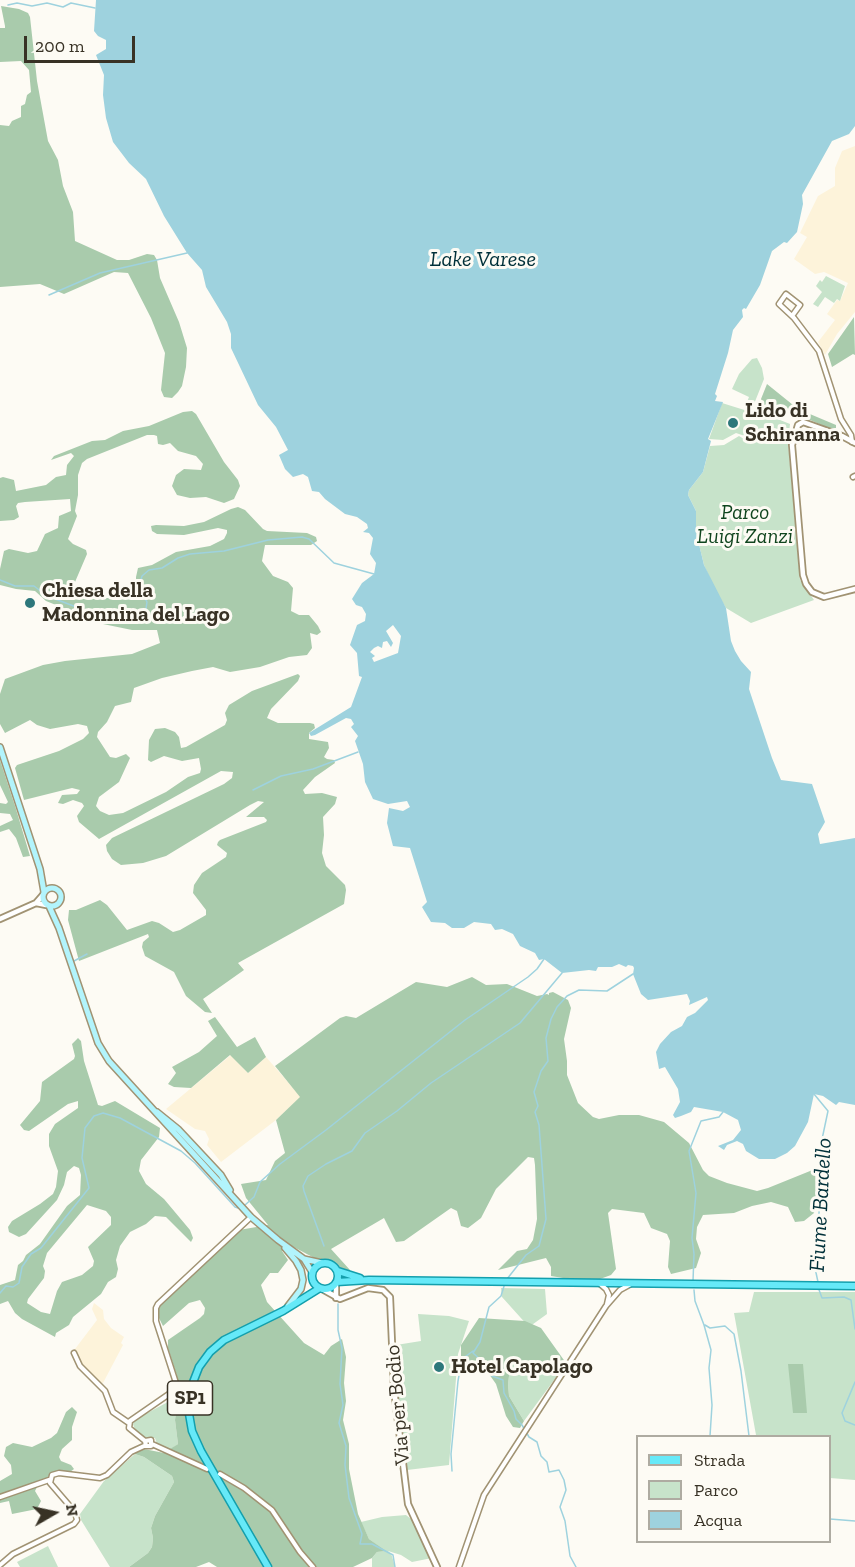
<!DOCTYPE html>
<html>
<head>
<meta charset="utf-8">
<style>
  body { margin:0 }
  #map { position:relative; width:855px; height:1567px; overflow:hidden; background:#fdfbf4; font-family:"Zilla Slab",serif }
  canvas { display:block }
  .legend { position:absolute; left:636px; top:1435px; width:195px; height:108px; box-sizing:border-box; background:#fdfbf4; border:2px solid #aeaba1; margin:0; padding:8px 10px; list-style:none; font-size:18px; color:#383225 }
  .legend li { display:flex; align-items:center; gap:12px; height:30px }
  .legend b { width:30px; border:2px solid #aeaba1 }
  .north { position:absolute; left:24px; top:1483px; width:60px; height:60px; -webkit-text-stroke:4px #fdfbf4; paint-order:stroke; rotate:81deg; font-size:16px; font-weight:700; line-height:24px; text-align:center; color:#383225 }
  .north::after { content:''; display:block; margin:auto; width:21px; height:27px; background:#383225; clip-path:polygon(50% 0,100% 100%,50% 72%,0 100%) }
  .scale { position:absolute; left:24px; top:36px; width:111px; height:27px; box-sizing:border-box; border:3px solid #383225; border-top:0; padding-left:8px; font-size:18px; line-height:21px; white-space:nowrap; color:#383225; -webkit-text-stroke:4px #fdfbf4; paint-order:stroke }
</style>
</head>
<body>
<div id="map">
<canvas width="855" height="1567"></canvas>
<ul class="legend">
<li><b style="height:8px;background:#66e9f8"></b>Strada</li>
<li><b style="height:16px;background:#c7e3ca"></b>Parco</li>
<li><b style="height:16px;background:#9ed2de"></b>Acqua</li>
</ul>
<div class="north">N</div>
<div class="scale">200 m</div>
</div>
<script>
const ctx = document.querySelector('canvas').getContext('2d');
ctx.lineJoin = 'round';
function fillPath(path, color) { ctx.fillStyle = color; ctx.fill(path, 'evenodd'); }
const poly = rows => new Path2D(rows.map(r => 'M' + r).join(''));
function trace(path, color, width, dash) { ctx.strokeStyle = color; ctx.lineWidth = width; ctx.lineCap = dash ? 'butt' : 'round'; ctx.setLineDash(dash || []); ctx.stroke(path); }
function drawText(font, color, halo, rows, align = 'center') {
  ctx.font = font + ' "Zilla Slab",serif'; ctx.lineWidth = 6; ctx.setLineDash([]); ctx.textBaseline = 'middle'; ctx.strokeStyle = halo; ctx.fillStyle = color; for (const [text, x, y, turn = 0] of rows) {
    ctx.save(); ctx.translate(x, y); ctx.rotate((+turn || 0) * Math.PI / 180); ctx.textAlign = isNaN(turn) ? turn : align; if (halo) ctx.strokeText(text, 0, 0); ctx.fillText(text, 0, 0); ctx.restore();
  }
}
const built = poly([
  [855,146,855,312,837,334,825,355,818,342,835,320,827,314,837,300,840,301,848,283,824,272,815,274,794,259,807,237,800,233,818,196,835,186,835,168,842,151],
  [231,1055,248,1073,266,1057,301,1097,276,1120,221,1162,207,1145,209,1139,205,1131,195,1129,166,1109],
  [94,1303,103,1310,104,1319,111,1328,124,1337,121,1343,123,1345,103,1383,99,1382,84,1368,75,1349,97,1320,92,1309]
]);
const green = poly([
  [826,276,845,286,840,301,837,299,834,303,825,297,818,307,813,304,822,292,816,286,820,280,822,282],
  [757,358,762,368,764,379,754,404,747,402,749,397,732,389,739,374,752,359],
  [722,403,754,413,755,410,790,424,788,442,800,580,814,600,751,623,726,608,715,590,704,565,696,532,696,511,688,495,689,490,703,472,710,446,724,445,739,436,744,439,745,436,736,433,723,440,709,439],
  [501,1288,545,1289,547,1314,529,1327,502,1297],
  [754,1292,855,1292,855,1480,830,1478,830,1436,756,1435,734,1313,749,1312],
  [418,1314,449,1316,469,1321,458,1354,449,1465,407,1470,397,1388,396,1345,421,1341],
  [514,1360,531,1368,557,1376,524,1421,509,1396,508,1384,510,1368],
  [178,1392,175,1420,178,1444,170,1450,157,1444,155,1438,145,1438,135,1430,133,1424,136,1419,166,1403],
  [135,1454,144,1457,172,1476,174,1482,155,1516,151,1528,153,1538,152,1547,148,1553,129,1567,110,1567,81,1520,80,1514,104,1481],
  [406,1515,416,1523,432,1558,412,1562,401,1555,388,1551,392,1556,395,1567,372,1567,372,1558,377,1552,385,1551,369,1539,361,1522,382,1517],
  [48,1546,58,1567,20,1567,17,1562]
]);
const forest = poly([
  [1,6,19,9,28,13,30,17,37,81,48,141,58,160,63,186,73,212,75,241,117,260,129,260,147,254,154,255,157,260,160,278,179,322,187,348,186,367,182,386,178,392,172,398,164,397,161,390,165,353,151,318,128,273,114,272,64,294,40,284,0,287,0,125,9,126,12,121,21,117,21,106,25,104,27,95,31,92,29,70,21,61,0,62,0,28,5,28,5,26],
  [854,317,855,355,853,354,832,367,828,354],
  [767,384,798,409,836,425,836,428,833,430,801,416,796,417,764,405,761,399],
  [192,411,196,414,224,462,238,480,240,486,234,499,224,503,206,497,190,498,177,495,172,486,176,475,184,469,201,470,203,464,196,456,178,451,170,443,163,445,158,444,157,436,154,435,147,435,87,459,82,463,78,475,78,495,75,511,77,516,68,539,73,544,86,550,87,554,72,589,78,594,95,598,110,598,133,593,136,588,136,577,138,568,152,565,176,552,210,546,224,539,227,533,227,530,218,528,184,535,157,534,152,531,151,526,156,525,184,526,204,522,231,509,238,507,245,510,263,529,267,531,307,533,316,537,317,541,311,545,265,545,262,561,273,576,288,582,293,588,291,611,299,615,309,615,318,626,321,632,317,635,310,633,312,648,307,655,289,657,260,667,230,672,213,667,192,671,162,678,134,688,131,702,115,706,107,722,98,732,97,737,110,757,116,758,126,754,130,758,119,782,99,797,96,806,100,811,109,815,123,813,166,792,188,777,200,773,201,769,199,758,182,761,164,756,151,762,148,760,149,740,155,729,165,728,175,732,179,737,181,748,186,747,225,725,227,720,225,713,229,705,252,691,298,674,300,676,298,681,271,709,267,718,278,723,310,723,314,724,315,728,309,733,309,739,328,742,329,748,324,757,327,759,334,760,335,763,315,777,303,790,305,794,322,793,337,797,335,804,323,817,324,835,322,853,326,866,345,885,346,890,344,904,238,963,244,970,203,999,212,1013,205,1012,186,996,174,972,145,956,142,947,143,942,149,937,148,934,79,961,68,920,69,910,76,910,100,900,107,905,127,930,152,921,159,923,173,932,180,930,206,915,206,910,193,893,194,885,202,873,226,857,227,853,217,845,218,842,220,840,266,822,267,820,264,817,246,817,264,802,258,801,250,805,166,856,143,863,121,865,112,859,107,851,106,845,112,838,224,784,232,778,233,772,221,771,99,839,79,822,77,816,84,806,82,803,73,800,63,804,58,803,62,795,77,794,80,790,72,788,24,800,15,768,17,765,59,751,83,739,89,733,87,726,78,724,50,729,37,725,30,720,5,733,0,724,0,694,5,679,43,665,65,661,132,654,160,643,157,630,132,630,103,624,46,601,35,591,16,589,0,585,0,569,4,551,9,549,28,553,37,551,45,534,58,528,59,516,71,511,70,499,25,502,18,503,16,506,19,517,14,520,0,521,0,478,3,477,14,480,16,491,46,485,56,477,66,475,67,465,74,456,71,453,51,460,54,456,92,441,105,440,123,431,149,426,183,412],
  [0,760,16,809,30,856,23,857,16,838,9,829,0,832,0,826,13,820,10,814,0,813,0,803,6,804,8,802,0,785],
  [472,977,486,985,507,984,537,996,547,994,549,995,549,993,553,992,568,1000,571,1008,564,1039,567,1061,567,1075,578,1103,593,1117,599,1119,619,1115,639,1115,664,1122,689,1143,703,1170,709,1176,727,1183,757,1191,768,1188,815,1169,816,1199,814,1213,804,1221,795,1222,788,1207,771,1202,752,1206,734,1213,703,1215,697,1227,696,1239,701,1253,696,1268,671,1274,668,1267,670,1241,667,1234,651,1228,644,1213,612,1209,608,1213,616,1269,611,1275,600,1279,569,1279,551,1276,551,1267,546,1258,498,1270,517,1251,527,1249,533,1240,537,1219,535,1165,534,1158,528,1157,496,1189,481,1218,468,1228,461,1226,457,1211,451,1208,404,1241,396,1242,384,1218,331,1249,350,1270,346,1272,333,1262,320,1261,288,1244,282,1251,288,1260,278,1273,270,1273,261,1285,267,1302,304,1343,324,1355,331,1346,342,1339,346,1357,344,1383,346,1401,343,1420,349,1444,349,1469,358,1514,369,1539,386,1551,377,1552,372,1558,353,1567,217,1567,209,1562,196,1567,129,1567,148,1553,152,1547,153,1538,151,1528,155,1516,174,1482,172,1476,144,1457,135,1454,137,1450,144,1449,164,1453,178,1444,175,1420,178,1396,177,1376,168,1348,168,1340,200,1318,204,1314,205,1308,200,1300,189,1303,163,1326,158,1316,159,1307,239,1230,268,1225,246,1198,241,1184,266,1180,275,1161,285,1153,276,1120,300,1097,275,1066,340,1018,346,1016,356,1018,416,982,447,987],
  [215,1017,237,1047,255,1037,266,1057,248,1073,230,1055,191,1088,174,1087,168,1084,176,1073,172,1067,199,1052,217,1036,208,1021],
  [78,1038,81,1041,84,1061,98,1105,102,1106,115,1101,160,1128,159,1137,141,1160,139,1171,146,1184,164,1199,190,1230,193,1238,191,1242,166,1217,155,1216,146,1224,130,1232,120,1246,116,1260,118,1269,116,1277,108,1282,101,1294,73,1317,69,1325,56,1333,55,1337,22,1319,15,1313,8,1301,0,1304,0,1285,15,1280,18,1265,23,1261,26,1255,40,1244,67,1206,80,1195,81,1175,79,1168,74,1166,67,1172,64,1185,57,1200,26,1234,19,1237,9,1232,8,1227,12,1221,40,1204,53,1194,56,1187,58,1171,49,1146,49,1134,55,1124,78,1108,78,1101,68,1104,29,1131,24,1130,20,1125,40,1101,42,1082,74,1059,75,1056,72,1044],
  [87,1205,106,1211,111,1217,111,1225,88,1247,94,1261,93,1266,82,1275,62,1282,57,1291,50,1314,41,1312,27,1303,28,1299,44,1278,45,1271,43,1266,47,1253],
  [479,1318,525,1321,541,1328,566,1363,557,1376,513,1361,510,1368,508,1384,509,1396,524,1421,520,1428,513,1427,506,1416,496,1384,489,1374,480,1373,465,1365,461,1357,461,1345],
  [788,1364,803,1364,807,1413,793,1413],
  [72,1407,77,1412,72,1427,72,1440,62,1449,59,1457,61,1461,71,1465,74,1469,70,1472,53,1472,37,1487,35,1491,41,1501,37,1509,12,1514,9,1501,0,1503,0,1481,12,1474,11,1465,4,1456,6,1447,13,1443,32,1447,51,1438,57,1433,66,1412]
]);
const water = poly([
  [96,0,855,0,855,126,849,134,832,141,802,195,803,204,797,232,787,243,784,242,772,251,760,285,746,309,744,308,742,310,743,317,733,330,728,353,715,394,717,396,715,401,723,402,708,439,711,441,703,472,689,490,688,495,696,511,696,532,704,565,726,608,731,641,735,651,741,661,751,672,749,689,772,758,781,780,812,784,825,822,818,834,820,844,855,838,855,1105,839,1102,836,1105,823,1096,814,1094,808,1122,795,1146,787,1153,775,1159,759,1159,746,1151,743,1144,737,1141,727,1145,724,1150,718,1146,733,1140,741,1130,738,1120,723,1112,694,1107,691,1112,681,1116,675,1118,673,1115,680,1102,678,1089,665,1067,659,1069,656,1052,660,1044,671,1032,682,1026,687,1017,695,1013,708,1000,707,997,689,1005,690,1001,687,994,648,1000,641,994,633,974,634,968,633,966,628,965,626,967,619,964,612,967,598,967,596,971,589,970,562,973,544,959,539,960,535,953,520,946,513,934,502,929,495,930,491,924,474,922,464,928,452,928,445,923,431,922,422,907,427,902,410,848,393,846,387,823,389,808,403,811,410,807,407,801,388,804,373,799,365,782,363,764,355,741,358,736,351,727,354,724,351,719,346,718,315,735,311,736,309,733,351,707,362,677,359,676,357,653,350,645,357,625,365,621,366,614,362,607,356,605,352,599,362,583,374,574,376,563,370,554,373,538,369,533,363,532,368,528,367,524,357,517,345,514,325,499,319,492,312,491,308,477,303,474,293,477,285,469,279,455,288,450,276,427,258,405,231,348,231,334,227,322,206,287,202,270,187,253,164,216,146,179,129,163,113,142,106,118,103,95,104,75,96,55,106,49,106,40,98,36,94,31],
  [393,625,401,636,398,653,374,662,372,658,375,656,370,652,374,648,378,646,382,648,383,642,387,641,391,647,393,643,386,631]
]);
const stream = poly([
  [8,5,17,3,32,6,47,3,63,7,71,3,95,8],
  [49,295,100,273,187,253],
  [0,580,15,586,34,586,47,596,95,614,135,620,140,619,145,615,147,602,139,587,142,576,149,570,162,568,178,558,190,554,224,551,268,540,302,537,309,539,334,563,374,574],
  [253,790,281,776,313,769,358,752],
  [74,961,87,954],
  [814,1094,828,1111,821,1144,823,1158,815,1268,818,1282],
  [245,1205,254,1197,260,1182,280,1164,326,1130,465,1020,528,977,537,969,544,959],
  [324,1246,304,1191,303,1186,308,1176,326,1164,352,1151,365,1133,397,1111,431,1083,520,1023,562,973],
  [507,1279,526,1255,539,1246,546,1219,539,1125,535,1112,538,1106,534,1092,541,1071,548,1061,546,1038,551,1019,557,1007,567,996,579,990,607,991,633,974],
  [693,1281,694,1254,692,1238,696,1193,689,1151,701,1121,719,1117,723,1112],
  [505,1283,501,1296,489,1307,480,1342,473,1353,483,1362,492,1376,503,1380,504,1393,514,1411,516,1419,522,1425,529,1437,537,1442,541,1456,547,1462,549,1472,559,1470,564,1480,566,1490,560,1507,565,1521,570,1556,576,1567],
  [818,1287,822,1298,844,1297,851,1300,855,1329],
  [694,1290,695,1301,704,1325,711,1350,709,1368,712,1405,710,1436],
  [0,1293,6,1286,13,1287,19,1283,22,1267,31,1254,41,1248,89,1188,82,1158,85,1128,94,1116,103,1113,120,1118,181,1151,195,1163,235,1207,238,1208],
  [338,1304,338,1330,342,1348,340,1384,343,1405,339,1423,346,1446,345,1465,349,1498,362,1534,360,1544,372,1544,393,1555,395,1567],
  [705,1325,710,1328,725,1326,734,1334,741,1371,749,1436],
  [855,1382,842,1413,845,1421,855,1425],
  [452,1471,451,1454,458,1381,462,1359,473,1351],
  [830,1519,855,1521]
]);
const minor = poly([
  [792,316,800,305,786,294,779,304,794,318,819,351,841,419,851,435,852,442],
  [853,477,855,476],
  [600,1284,606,1289,609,1295,607,1304],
  [74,1353,80,1366,105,1391,113,1412,129,1423],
  [145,1441,151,1440,151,1446,146,1446,145,1441,129,1428,130,1421,172,1392,176,1383,156,1321,156,1308,158,1304,251,1217],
  [152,1444,207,1469],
  [220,1474,244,1488,272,1510,300,1552,313,1567],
  [0,1497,49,1480],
  [0,1565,13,1554,74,1524,77,1520,75,1512,50,1483,52,1475,59,1473,100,1478,107,1475,131,1452,144,1446],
  [459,1567,484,1495,606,1306,620,1290,631,1284]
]);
const tertiary = poly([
  [855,443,842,436,803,422,798,425,792,445,803,575,806,584,812,592,824,597,855,589],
  [36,903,46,905],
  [0,919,36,903,43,895],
  [336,1285,336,1298],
  [322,1289,340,1299,368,1288,383,1290,390,1297,394,1389,408,1504,437,1567]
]);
const secondary = poly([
  [0,747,40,869,44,892],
  '43 897a9 9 0 1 1 18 0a9 9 0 1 1-18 0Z',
  [49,906,59,928,98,1043,109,1061,251,1217,278,1240,304,1259,322,1263],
  [157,1112,178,1129,221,1175,230,1190],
  [285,1248,296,1261,301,1270,303,1280,301,1289,288,1306],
  [304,1259,312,1272]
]);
const primary = poly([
  '312 1276a13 13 0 1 1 26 0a13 13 0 1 1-26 0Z',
  [338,1271,360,1278],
  [337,1282,369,1280,855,1286],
  [268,1567,201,1451,192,1431,188,1408,192,1385,199,1367,210,1352,224,1340,283,1311,320,1288]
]);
const markers = [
  [733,423,6,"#2d777b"],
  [30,603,6,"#2d777b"],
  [439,1367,6,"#2d777b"]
];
const shields = [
  [190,1398,45]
];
const shieldNames = [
  ["SP1",190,1398]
];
const poiNames = [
  ["Lido di",745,411],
  ["Schiranna",745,435],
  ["Chiesa della",42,591],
  ["Madonnina del Lago",42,615],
  ["Hotel Capolago",451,1367]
];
const parkNames = [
  ["Parco",745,513],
  ["Luigi Zanzi",745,537]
];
const streetNames = [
  ["Via per Bodio",398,1405,-95]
];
const waterNames = [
  ["Lake Varese",483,260],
  ["Fiume Bardello",821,1205,-87]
];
fillPath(built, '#fdf3da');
fillPath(green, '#c7e3ca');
fillPath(forest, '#a9cbac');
fillPath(water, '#9ed2de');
trace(stream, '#9ed2de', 1.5);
trace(minor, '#a19373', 7);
trace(tertiary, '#a19373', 8);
trace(secondary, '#a19373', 8);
trace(primary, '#149fac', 9);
trace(minor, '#fff', 4);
trace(tertiary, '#fff', 4.5);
trace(secondary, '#b2f4fc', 5);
trace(primary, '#66e9f8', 6);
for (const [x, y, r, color] of markers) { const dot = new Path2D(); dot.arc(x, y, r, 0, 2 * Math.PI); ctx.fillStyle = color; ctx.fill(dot); trace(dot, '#fdfbf4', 2); }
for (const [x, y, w] of shields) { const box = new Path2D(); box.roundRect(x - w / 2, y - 17, w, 34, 4.5); ctx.fillStyle = '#fdfbf4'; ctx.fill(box); trace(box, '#383225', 1.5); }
drawText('bold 20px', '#383225', null, shieldNames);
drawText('bold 21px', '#383225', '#fdfbf4', poiNames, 'left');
drawText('italic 21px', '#10451e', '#fdfbf4', parkNames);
drawText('21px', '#383225', '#fdfbf4', streetNames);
drawText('italic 22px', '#003039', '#fdfbf4', waterNames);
</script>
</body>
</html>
